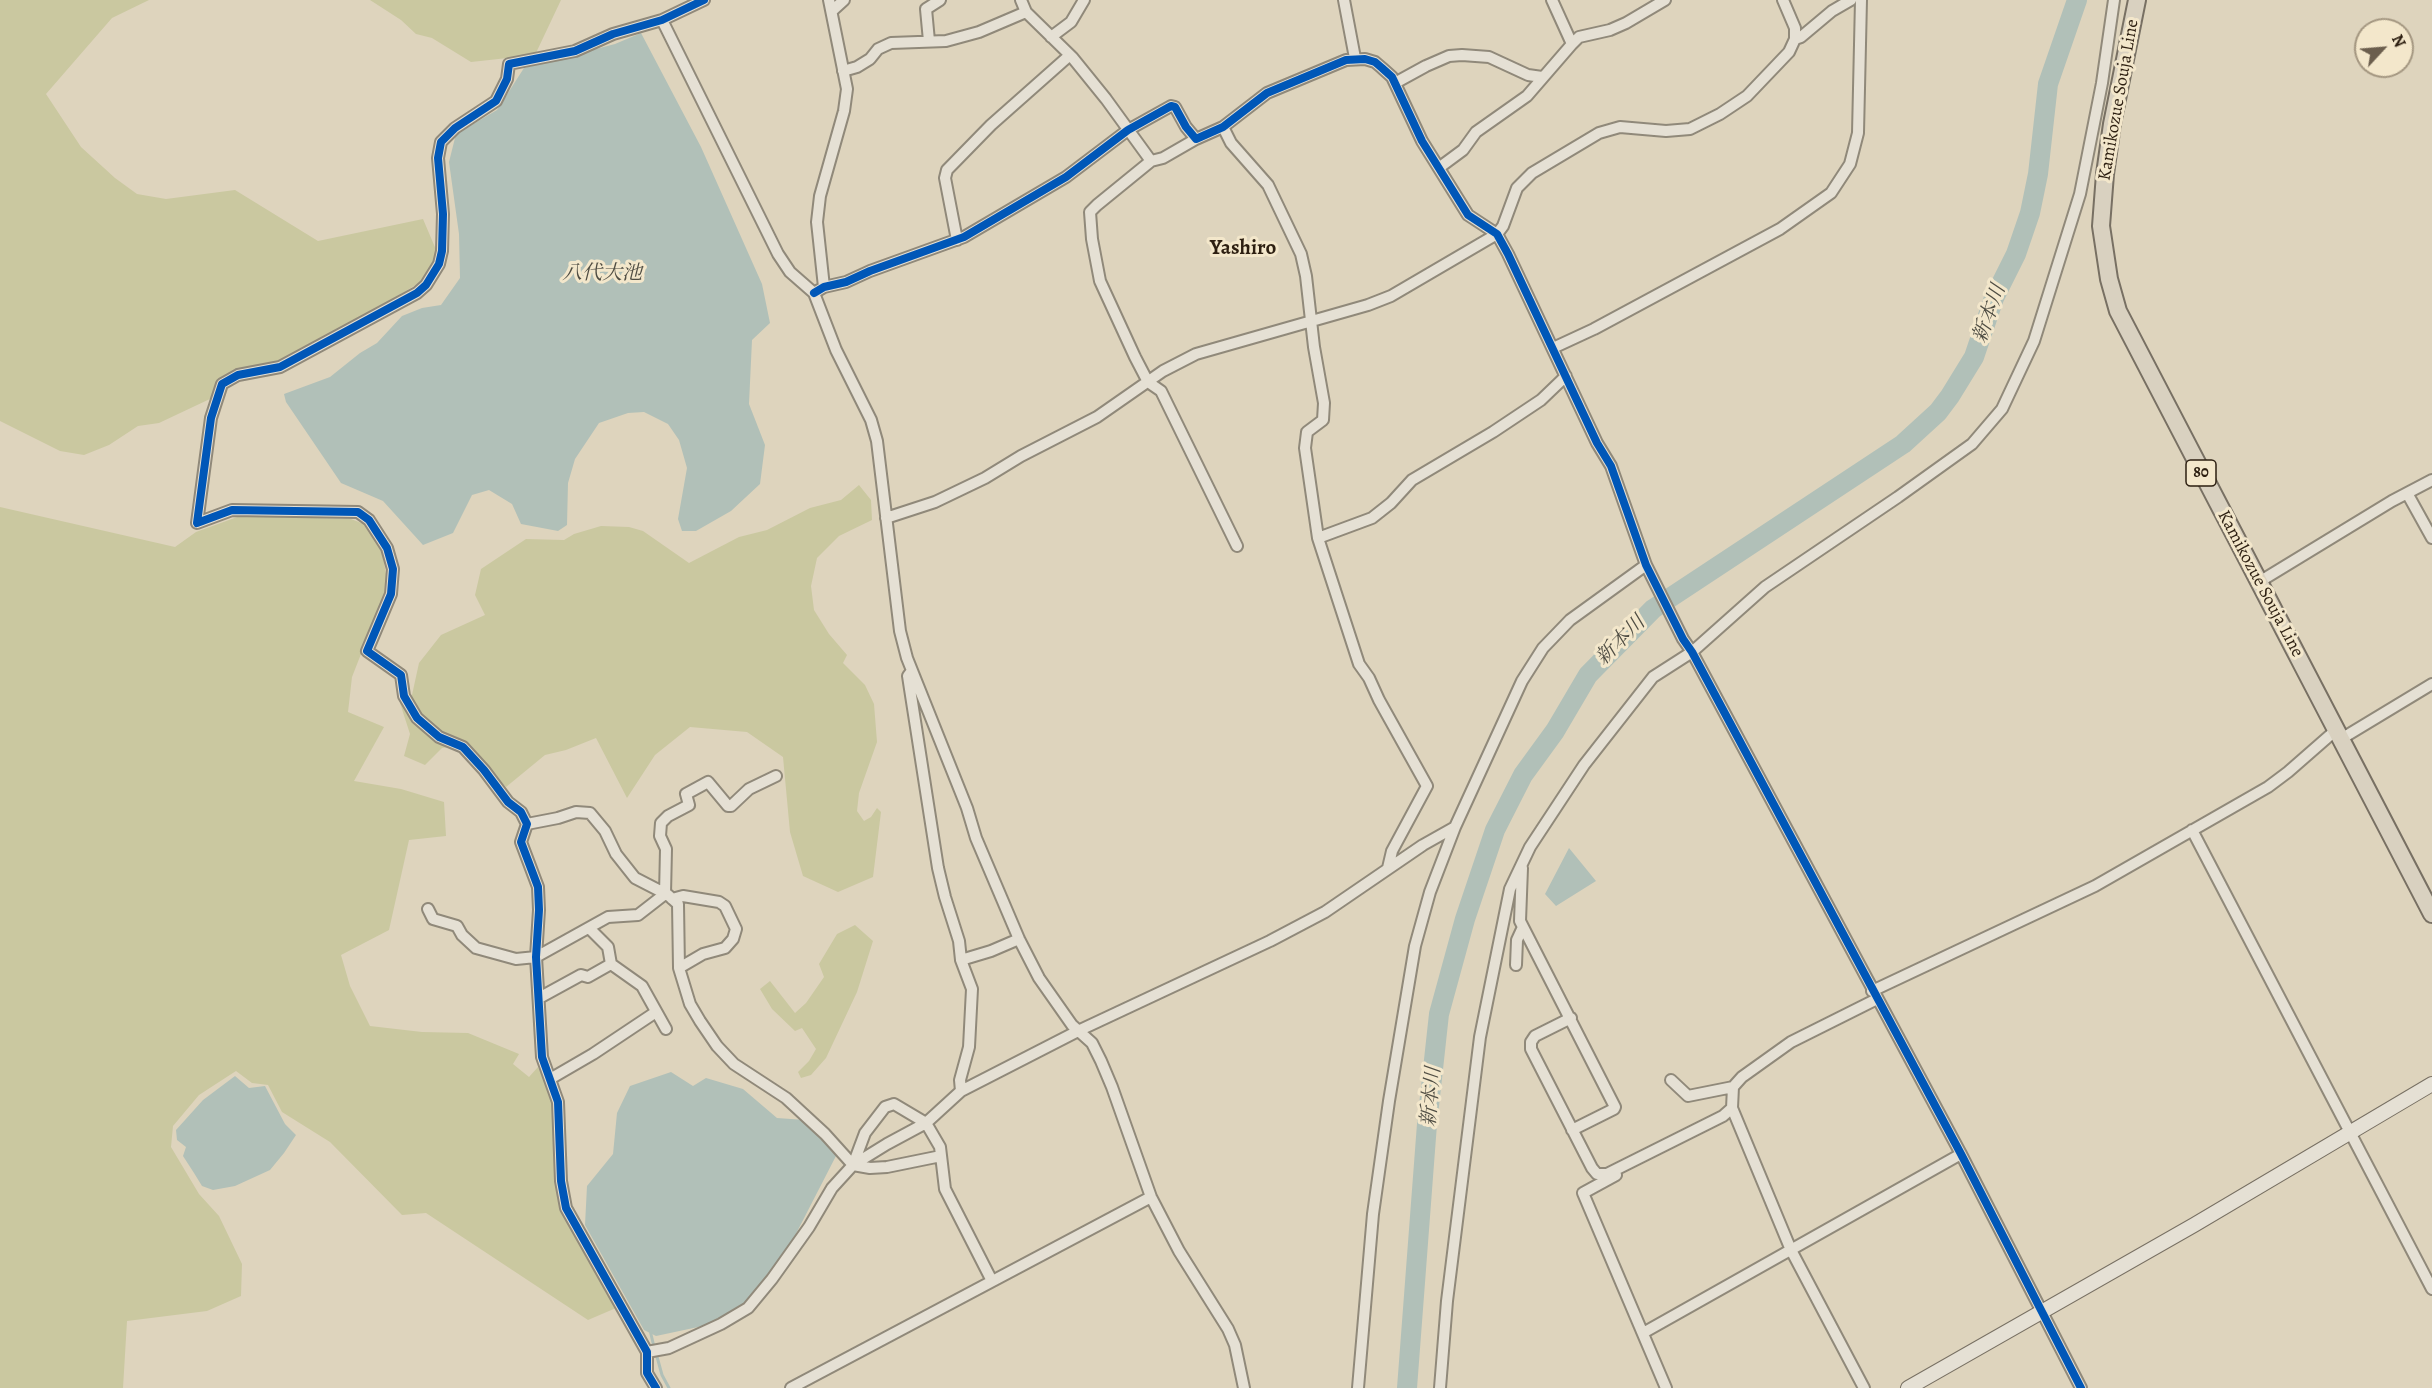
<!DOCTYPE html>
<html>
<head>
<meta charset="utf-8">
<style>
  body { margin:0 }
  #map { position:relative; width:2432px; height:1388px; overflow:hidden; background:#ded4bd; font-family:Alegreya,serif }
  canvas { display:block }
  .north { position:absolute; left:2354px; top:18px; width:60px; height:60px; box-sizing:border-box; background:#f3e7cb; border:2px solid #a49781; border-radius:50%; rotate:64deg; font-size:16px; font-weight:700; line-height:24px; text-align:center; color:#2d1f11 }
  .north::after { content:''; display:block; margin:auto; width:21px; height:27px; background:#6b5e4d; clip-path:polygon(50% 0,100% 100%,50% 72%,0 100%) }
</style>
</head>
<body>
<div id="map">
<canvas width="2432" height="1388"></canvas>
<div class="north">N</div>
</div>
<script>
const ctx = document.querySelector('canvas').getContext('2d');
ctx.lineJoin = 'round';
function fillPath(path, color) { ctx.fillStyle = color; ctx.fill(path, 'evenodd'); }
const poly = rows => new Path2D(rows.map(r => 'M' + r).join(''));
function trace(path, color, width, dash) { ctx.strokeStyle = color; ctx.lineWidth = width; ctx.lineCap = dash ? 'butt' : 'round'; ctx.setLineDash(dash || []); ctx.stroke(path); }
function drawText(font, color, halo, rows, align = 'center') {
  ctx.font = font + ' Alegreya,"Noto Serif JP",serif'; ctx.lineWidth = 6; ctx.setLineDash([]); ctx.textBaseline = 'middle'; ctx.strokeStyle = halo; ctx.fillStyle = color; for (const [text, x, y, turn = 0] of rows) {
    ctx.save(); ctx.translate(x, y); ctx.rotate((+turn || 0) * Math.PI / 180); ctx.textAlign = isNaN(turn) ? turn : align; if (halo) ctx.strokeText(text, 0, 0); ctx.fillText(text, 0, 0); ctx.restore();
  }
}
const green = poly([
  [0,0,149,0,112,18,46,94,81,147,115,178,137,194,166,199,235,190,318,241,423,219,437,252,430,276,354,323,285,359,243,368,222,378,212,398,159,423,138,426,109,445,84,455,60,451,0,421],
  [370,0,561,0,535,55,471,62,432,38,416,34,401,20],
  [859,485,871,500,872,520,839,536,817,558,811,586,814,610,829,634,847,655,843,663,865,685,874,704,877,742,859,793,857,811,864,821,871,817,877,808,881,812,873,877,838,892,803,876,790,832,783,757,747,732,690,727,655,755,627,798,596,738,566,750,545,755,506,787,465,744,442,748,425,765,404,756,410,734,400,703,412,695,419,663,441,635,485,615,475,595,481,569,526,539,564,540,574,534,601,526,629,527,643,531,689,563,739,537,767,530,810,508,841,500],
  [0,507,175,547,196,532,240,516,351,519,364,524,381,546,388,585,352,677,348,712,384,727,354,781,401,789,444,802,446,836,409,840,389,930,341,955,350,986,370,1026,422,1032,468,1033,519,1054,513,1064,529,1077,538,1067,553,1100,559,1207,616,1308,588,1320,426,1213,402,1215,330,1142,282,1112,268,1085,252,1083,236,1071,199,1095,173,1126,171,1147,199,1194,219,1216,242,1264,241,1296,207,1311,127,1321,123,1388,0,1388],
  [855,925,873,941,857,992,826,1058,811,1075,801,1078,798,1072,809,1061,816,1049,802,1028,795,1031,772,1009,760,989,770,981,795,1013,806,1003,824,977,819,964,837,934]
]);
const water = poly([
  [641,33,701,147,762,284,770,323,752,340,749,404,765,445,760,484,731,511,696,531,682,531,678,519,687,468,679,440,668,424,644,412,628,413,599,423,575,459,568,483,567,525,558,531,521,524,512,504,489,490,472,495,453,533,423,545,383,501,341,483,286,402,284,394,330,377,360,353,377,343,402,316,422,308,441,305,460,278,459,234,449,162,456,134,497,110,524,68,615,44],
  [1569,848,1596,881,1556,906,1545,894],
  [671,1072,693,1086,706,1078,743,1089,777,1118,805,1120,837,1154,783,1259,744,1305,703,1326,656,1336,644,1330,585,1225,587,1186,613,1154,617,1113,630,1086],
  [235,1076,249,1088,265,1086,285,1124,296,1135,284,1153,270,1170,235,1186,213,1190,202,1186,194,1173,183,1156,186,1147,177,1140,176,1130,203,1100]
]);
const stream = poly([
  [650,1330,654,1347],
  [656,1353,662,1375,669,1388]
]);
const river = poly([
  [1407,1388,1427,1124,1439,1014,1465,919,1495,830,1523,775,1555,731,1588,675,1653,609,1903,444,1938,412,1950,396,1974,357,1994,298,2016,254,2030,213,2038,174,2048,84,2077,0]
]);
const street = poly([
  [1021,0,1026,12,1072,57,1106,99,1151,161],
  [1344,0,1355,58],
  [1552,0,1572,44,1579,37,1610,30,1626,23,1665,0],
  [833,10,844,0],
  [662,20,778,254,790,272,814,293,836,350,871,420,877,441,900,631,907,658,967,808,976,838,1019,939,1039,978,1072,1025,1092,1043,1101,1061,1112,1087,1151,1197,1179,1251,1228,1329,1235,1345,1244,1388],
  [1051,37,1071,22,1084,0],
  [1795,39,1801,37,1832,11,1851,0],
  [929,41,926,9,940,0],
  [843,71,857,67,870,59,878,49,891,43,946,41,979,32,1026,12],
  [1395,83,1426,66,1449,56,1462,55,1489,57,1528,75,1542,77],
  [1223,127,1231,143,1268,185,1301,254,1306,276,1314,347,1324,403,1323,420,1307,432,1305,448,1318,538,1359,664,1369,678,1379,700,1427,786,1392,851,1388,868],
  [1196,139,1163,158,1151,161,1097,205,1090,212,1092,239,1100,281,1135,357,1148,382,1161,391,1237,546],
  [1440,167,1463,150,1476,132,1527,96,1572,44],
  [957,240,945,178,947,170,991,125,1070,55],
  [824,287,817,222,820,196,844,111,847,89,829,0],
  [814,293,824,287,846,282,870,271,964,237,1066,177,1128,130,1171,106,1175,107,1186,127,1196,139,1223,127,1267,93,1346,60,1365,59,1375,62,1382,68,1392,77,1422,141,1468,215,1497,234,1508,254,1597,443,1611,466,1646,565,1683,639,1692,652,1961,1154,2081,1388],
  [1553,348,1594,329,1780,229,1831,193,1850,164,1858,133,1861,0],
  [2407,493,2432,538],
  [886,518,935,502,985,478,1021,456,1097,417,1163,371,1196,354,1368,305,1391,296,1497,234,1503,226,1517,188,1532,173,1599,133,1620,127,1666,131,1690,129,1720,114,1747,96,1789,52,1795,39,1795,28,1783,0],
  [1318,538,1372,518,1391,503,1412,480,1493,432,1541,400,1566,376],
  [2259,582,2392,501,2432,480],
  [911,672,908,676,910,689,938,868,945,897,959,941,961,960,972,989,969,1047,960,1080,961,1091],
  [2341,739,2432,684],
  [527,824,558,818,576,812,590,813,605,831,616,854,635,878,668,895,678,904,679,968,690,1004,700,1021,717,1046,734,1064,786,1098,825,1134,853,1165,870,1168,887,1167,941,1156],
  [2192,830,2432,1289],
  [1522,868,1520,921,1615,1107,1614,1109,1572,1130],
  [672,899,683,896,719,902,725,906,736,929,733,939,725,948,703,954,679,968],
  [428,909,433,919,457,926,462,935,476,948,516,959,536,957,608,917,638,915,665,894,666,849,660,836,661,823,668,816,689,805,686,794,708,782,728,806,731,806,749,789,776,776],
  [961,960,991,951,1019,939],
  [611,964,642,986,666,1029],
  [1516,965,1517,940,1523,927],
  [1872,991,2095,886,2268,787,2288,772,2336,730],
  [539,998,581,975,588,977,611,964,608,947,589,928],
  [1571,1018,1535,1036,1531,1042,1531,1049,1592,1168,1597,1174,1607,1174,1723,1116,1732,1108,1733,1087,1742,1077,1791,1042,1877,999],
  [550,1079,593,1054,656,1012],
  [1671,1080,1688,1096,1733,1087],
  [1732,1108,1791,1250,1864,1388],
  [853,1165,865,1133,885,1107,894,1104,926,1123,940,1147,945,1189,992,1281],
  [1616,1175,1583,1193,1666,1388],
  [1643,1333,1961,1154],
  [647,1352,669,1348,721,1324,748,1308,772,1279,809,1227,832,1188,853,1165,887,1144,926,1123,961,1091,1080,1030,1270,941,1325,912,1423,845,1455,827],
  [656,1388,647,1373,647,1352,566,1208,561,1181,558,1102,542,1057,536,957,539,910,538,887,521,842,527,824,521,812,508,802,484,770,463,747,439,737,417,718,404,696,401,675,367,651,391,594,393,569,387,548,369,520,358,512,232,510,197,523,211,418,222,384,238,375,280,367,417,293,426,285,439,264,442,251,443,214,438,158,441,142,455,128,496,101,507,79,509,64,575,51,613,34,662,20,704,0],
  [791,1388,1151,1197],
  [1358,1388,1373,1214,1389,1101,1415,946,1430,892,1455,827,1522,681,1543,648,1570,620,1646,565],
  [1440,1388,1447,1301,1480,1037,1510,889,1530,847,1584,765,1653,677,1692,652,1765,587,1898,497,1972,444,2002,409,2034,341,2080,194,2102,83,2114,0]
]);
const secondary = poly([
  [1908,1388,2194,1225,2432,1084]
]);
const primary = poly([
  [2137,0,2112,124,2105,174,2101,226,2109,279,2118,311,2432,914]
]);
const cycleway = poly([
  [814,293,824,287,846,282,870,271,964,237,1066,177,1128,130,1171,106,1175,107,1186,127,1196,139,1223,127,1267,93,1346,60,1365,59,1375,62,1382,68,1392,77,1422,141,1468,215,1497,234,1508,254,1597,443,1611,466,1646,565,1683,639,1692,652,1961,1154,2081,1388],
  [656,1388,647,1373,647,1352,566,1208,561,1181,558,1102,542,1057,536,957,539,910,538,887,521,842,527,824,521,812,508,802,484,770,463,747,439,737,417,718,404,696,401,675,367,651,391,594,393,569,387,548,369,520,358,512,232,510,197,523,211,418,222,384,238,375,280,367,417,293,426,285,439,264,442,251,443,214,438,158,441,142,455,128,496,101,507,79,509,64,575,51,613,34,662,20,704,0]
]);
const shields = [
  [2201,473,30]
];
const shieldNames = [
  ["80",2201,473]
];
const streetNames = [
  ["Kamikozue Souja Line",2119,100,-80],
  ["Kamikozue Souja Line",2260,584,62]
];
const waterNames = [
  ["八代大池",602,274],
  ["新本川",1990,314,-70],
  ["新本川",1621,641,-45],
  ["新本川",1432,1097,-85]
];
const quarterNames = [
  ["Yashiro",1243,249]
];
fillPath(green, '#cac8a0');
fillPath(water, '#b1c0b8');
trace(stream, '#b1c0b8', 3);
trace(river, '#b1c0b8', 20);
trace(street, '#90897a', 14);
trace(secondary, '#787063', 16);
trace(primary, '#787063', 20);
trace(street, '#e5e0d4', 10);
trace(secondary, '#e5e0d4', 14);
trace(primary, '#d9d1c0', 16);
trace(cycleway, '#0057b8', 8);
for (const [x, y, w] of shields) { const box = new Path2D(); box.roundRect(x - w / 2, y - 13, w, 26, 4.5); ctx.fillStyle = '#f3e7cb'; ctx.fill(box); trace(box, '#2d1f11', 1.5); }
drawText('bold 16px', '#2d1f11', null, shieldNames);
drawText('18px', '#2d1f11', '#f3e7cb', streetNames);
drawText('italic 20px', '#4f4d43', '#f3e7cb', waterNames);
drawText('bold 21px', '#2d1f11', '#f3e7cb', quarterNames);
</script>
</body>
</html>
